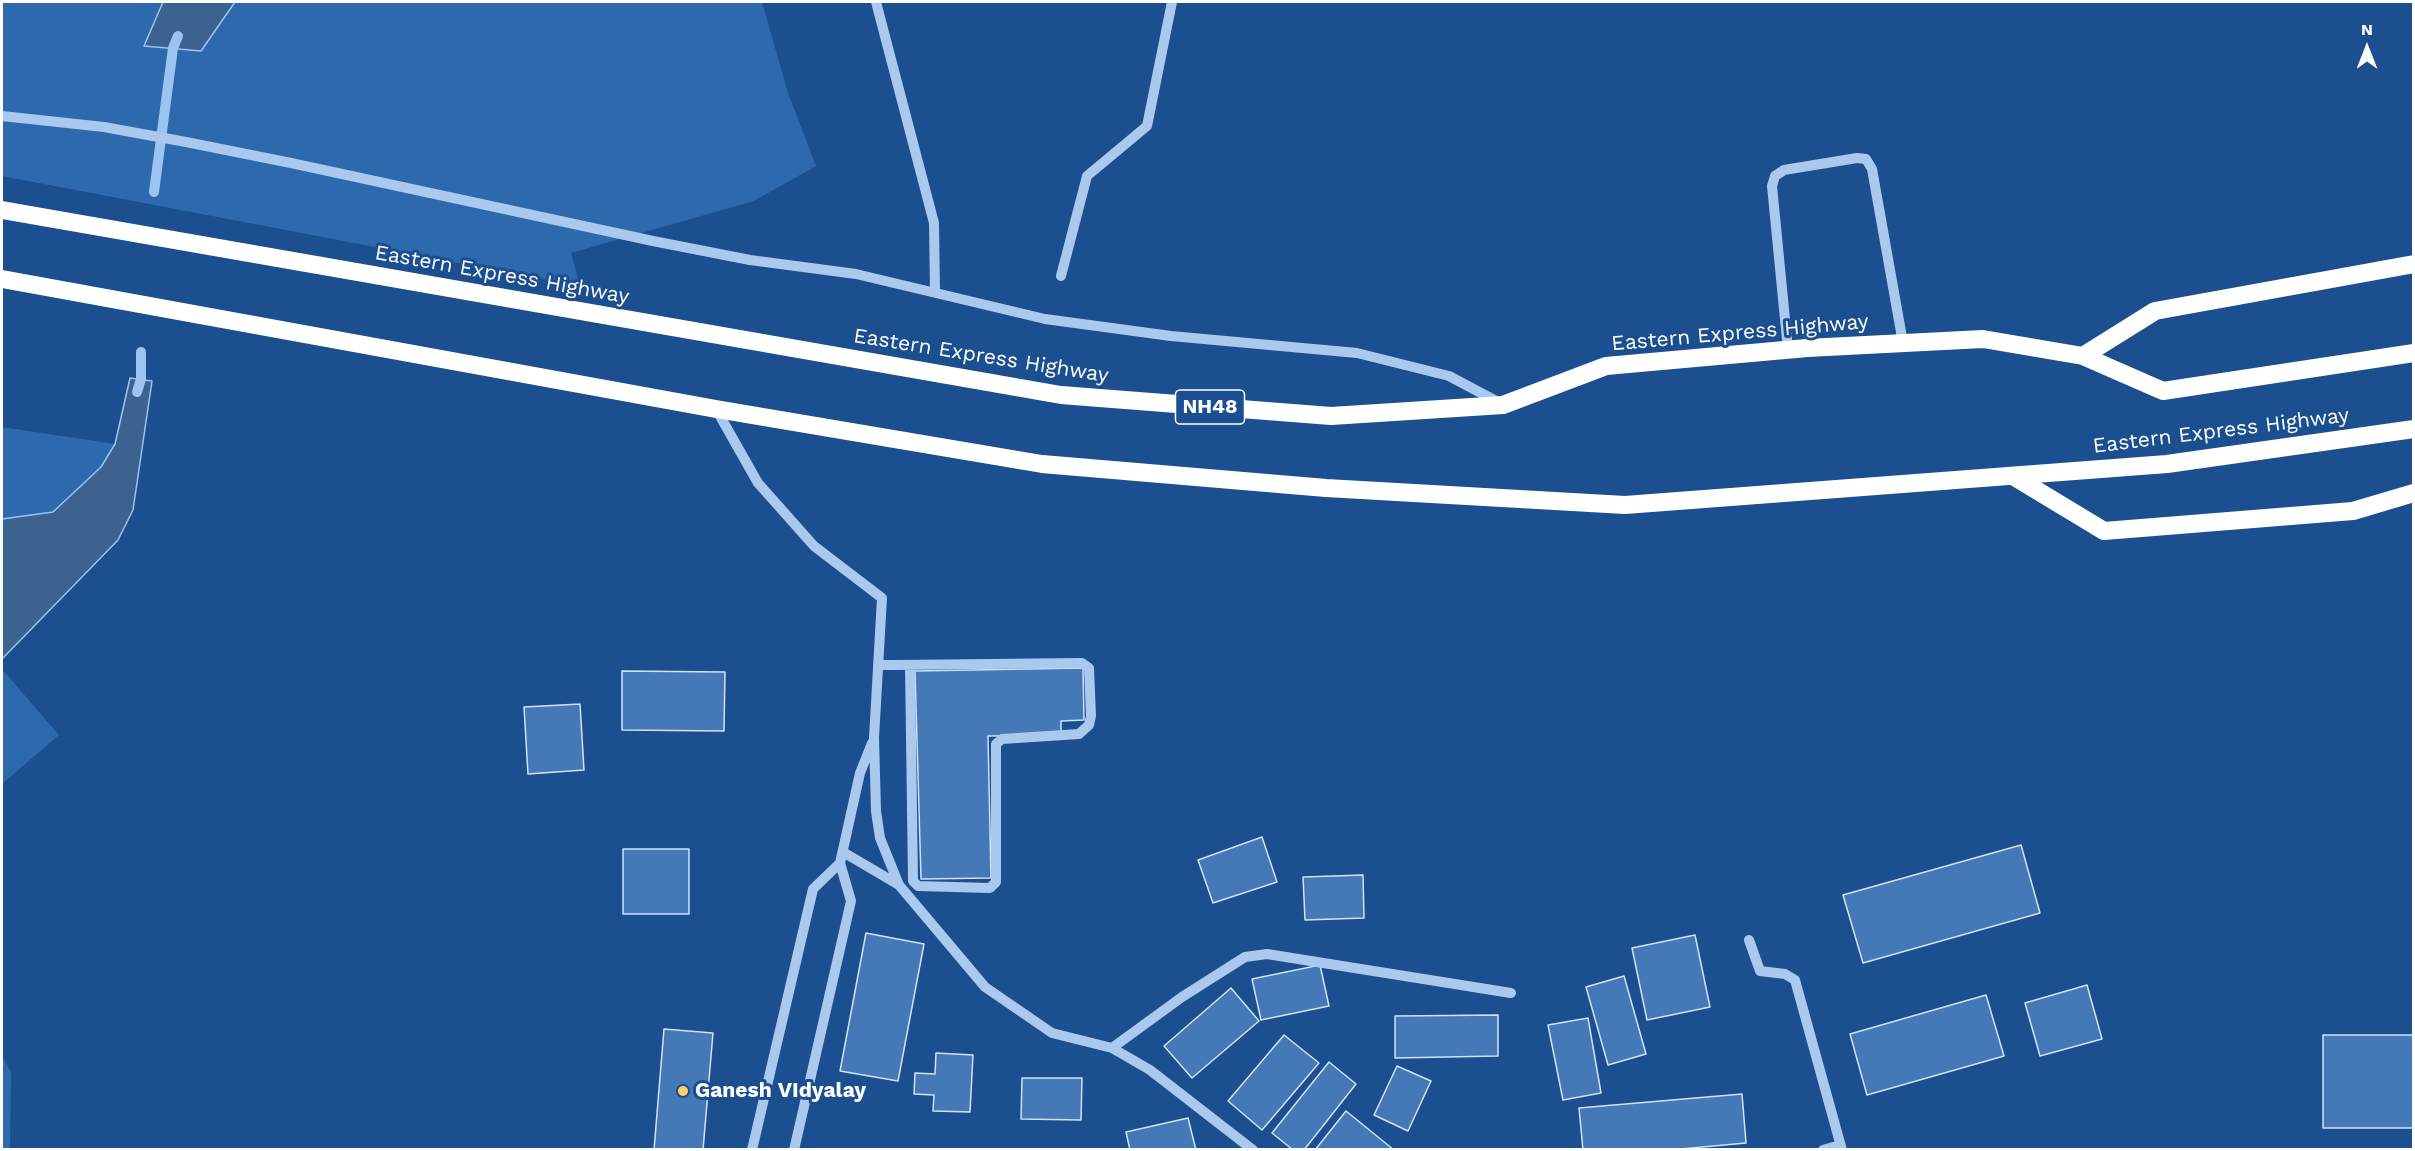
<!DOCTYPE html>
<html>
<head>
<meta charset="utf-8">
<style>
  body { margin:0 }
  #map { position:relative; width:2415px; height:1151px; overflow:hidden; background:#1b4f8f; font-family:"Work Sans",sans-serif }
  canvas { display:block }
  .frame { position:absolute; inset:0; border:3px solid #fff; pointer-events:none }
  .north { position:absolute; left:2337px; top:18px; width:60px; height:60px; -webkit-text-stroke:4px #1b4f8f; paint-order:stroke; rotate:0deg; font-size:16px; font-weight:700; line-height:24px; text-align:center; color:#fff }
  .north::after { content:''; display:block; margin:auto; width:21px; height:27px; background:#fff; clip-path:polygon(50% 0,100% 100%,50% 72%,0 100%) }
</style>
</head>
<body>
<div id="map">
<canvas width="2415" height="1151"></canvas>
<div class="frame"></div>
<div class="north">N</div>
</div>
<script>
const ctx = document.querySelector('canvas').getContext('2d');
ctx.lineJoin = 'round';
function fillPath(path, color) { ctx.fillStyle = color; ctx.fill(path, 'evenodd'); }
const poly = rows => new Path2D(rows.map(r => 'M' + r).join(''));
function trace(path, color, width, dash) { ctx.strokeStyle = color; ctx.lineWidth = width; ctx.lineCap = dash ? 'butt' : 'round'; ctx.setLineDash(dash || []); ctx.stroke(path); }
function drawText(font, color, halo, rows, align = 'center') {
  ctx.font = font + ' "Work Sans",sans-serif'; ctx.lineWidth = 6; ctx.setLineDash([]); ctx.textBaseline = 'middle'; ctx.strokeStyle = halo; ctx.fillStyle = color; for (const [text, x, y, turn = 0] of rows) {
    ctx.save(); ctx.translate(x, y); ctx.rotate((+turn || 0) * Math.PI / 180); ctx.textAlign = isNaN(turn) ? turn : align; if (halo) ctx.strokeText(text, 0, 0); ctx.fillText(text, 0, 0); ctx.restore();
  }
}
const green = poly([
  [2,2,762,2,788,93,816,166,754,201,571,253,580,286,2,176],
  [2,427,115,444,101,467,53,512,2,519],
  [2,669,59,735,2,784],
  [2,1056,11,1072,10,1149,2,1149]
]);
const water = poly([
  [163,2,235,2,201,51,144,46,163,2],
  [130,378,152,381,133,510,118,540,2,659,2,519,53,512,101,467,115,444,130,378]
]);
const stream = poly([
  [154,192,173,48,178,36],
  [137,392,141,379,141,352]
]);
const building = poly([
  [1083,668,1084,720,1061,721,1061,735,988,736,991,878,921,879,915,671,1083,668],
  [622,671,725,672,724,731,622,730,622,671],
  [580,704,584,770,528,774,524,707,580,704],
  [1262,837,1277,882,1213,903,1198,860,1262,837],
  [2021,845,2040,913,1863,963,1843,895,2021,845],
  [623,849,689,849,689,914,623,914,623,849],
  [1363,875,1364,918,1305,920,1303,877,1363,875],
  [866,933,924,944,898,1081,840,1071,866,933],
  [1695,935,1710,1007,1647,1020,1632,948,1695,935],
  [1320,965,1329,1006,1261,1020,1252,979,1320,965],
  [1624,976,1646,1054,1608,1065,1586,987,1624,976],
  [2087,985,2102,1039,2040,1056,2025,1003,2087,985],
  [1231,988,1259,1021,1192,1078,1164,1046,1231,988],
  [1986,995,2004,1056,1867,1095,1850,1034,1986,995],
  [1498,1015,1498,1056,1395,1058,1395,1016,1498,1015],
  [1588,1018,1601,1093,1563,1100,1548,1025,1588,1018],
  [664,1029,713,1033,703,1150,654,1150,664,1029],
  [1284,1035,1319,1063,1262,1130,1228,1101,1284,1035],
  [2323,1035,2414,1035,2414,1128,2323,1128,2323,1035],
  [936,1053,973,1055,970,1112,933,1111,934,1095,914,1094,915,1073,935,1074,936,1053],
  [1329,1062,1356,1084,1304,1150,1293,1150,1272,1133,1329,1062],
  [1397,1066,1431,1081,1408,1131,1374,1115,1397,1066],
  [1022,1078,1082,1078,1081,1120,1021,1119,1022,1078],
  [1742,1094,1746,1143,1670,1150,1583,1150,1579,1108,1742,1094],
  [1346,1111,1394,1150,1315,1150,1346,1111],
  [1188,1118,1196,1150,1130,1150,1126,1132,1188,1118]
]);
const minor = poly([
  [876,2,934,223,935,292],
  [2,116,104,127,186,142,291,163,653,241,750,260,856,274,1045,319,1171,336,1357,353,1449,376,1500,403],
  [1061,276,1087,176,1147,126,1172,2],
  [1788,350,1772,186,1775,176,1784,170,1857,158,1866,159,1872,169,1903,343],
  [716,409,758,483,814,546,882,598,874,738,876,811,880,838,899,885,985,987,1052,1033,1112,1048,1150,1070,1253,1150],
  [878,665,896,665,1082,663,1089,668,1091,716,1089,725,1079,734,1002,739,996,744,996,882,990,888,918,886,913,881,910,665],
  [843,852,899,885],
  [840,863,860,773,872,743],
  [1749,940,1760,971,1785,974,1795,980,1842,1150],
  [1112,1048,1182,997,1245,957,1267,954,1511,993],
  [752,1150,813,889,840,863,851,901,794,1150],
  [1823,1150,1840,1145]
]);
const highway = poly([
  [2,210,1061,395,1331,416,1503,405,1606,366,1807,348,1983,339,2083,356,2163,391,2414,353],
  [2,279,716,409,1042,464,1326,488,1625,505,2167,464,2414,429],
  [2083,356,2155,311,2414,264],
  [2013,476,2104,531,2353,511,2414,493]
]);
const markers = [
  [683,1091,6,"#ffd166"]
];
const shields = [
  [1210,407,69]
];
const shieldNames = [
  ["NH48",1210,407]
];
const streetNames = [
  ["Eastern Express Highway",502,275,10],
  ["Eastern Express Highway",1740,333,-5],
  ["Eastern Express Highway",981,356,9],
  ["Eastern Express Highway",2221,431,-7]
];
const poiNames = [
  ["Ganesh VIdyalay",695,1091]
];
fillPath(green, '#2e69ad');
fillPath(water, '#3c6290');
trace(water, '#9cc4f0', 1.5);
trace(stream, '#9cc4f0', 10);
fillPath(building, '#4478b7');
trace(building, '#cfe3fa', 1.5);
trace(minor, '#a9c9ee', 10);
trace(highway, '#fff', 18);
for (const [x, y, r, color] of markers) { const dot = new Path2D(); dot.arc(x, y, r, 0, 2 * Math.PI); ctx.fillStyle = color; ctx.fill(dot); trace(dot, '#1b4f8f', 2); }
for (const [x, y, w] of shields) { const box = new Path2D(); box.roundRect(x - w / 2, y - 17, w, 34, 4.5); ctx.fillStyle = '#1b4f8f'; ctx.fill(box); trace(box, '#fff', 1.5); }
drawText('bold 20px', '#fff', null, shieldNames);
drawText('21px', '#fff', '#1b4f8f', streetNames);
drawText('bold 21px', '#fff', '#1b4f8f', poiNames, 'left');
</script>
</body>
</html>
